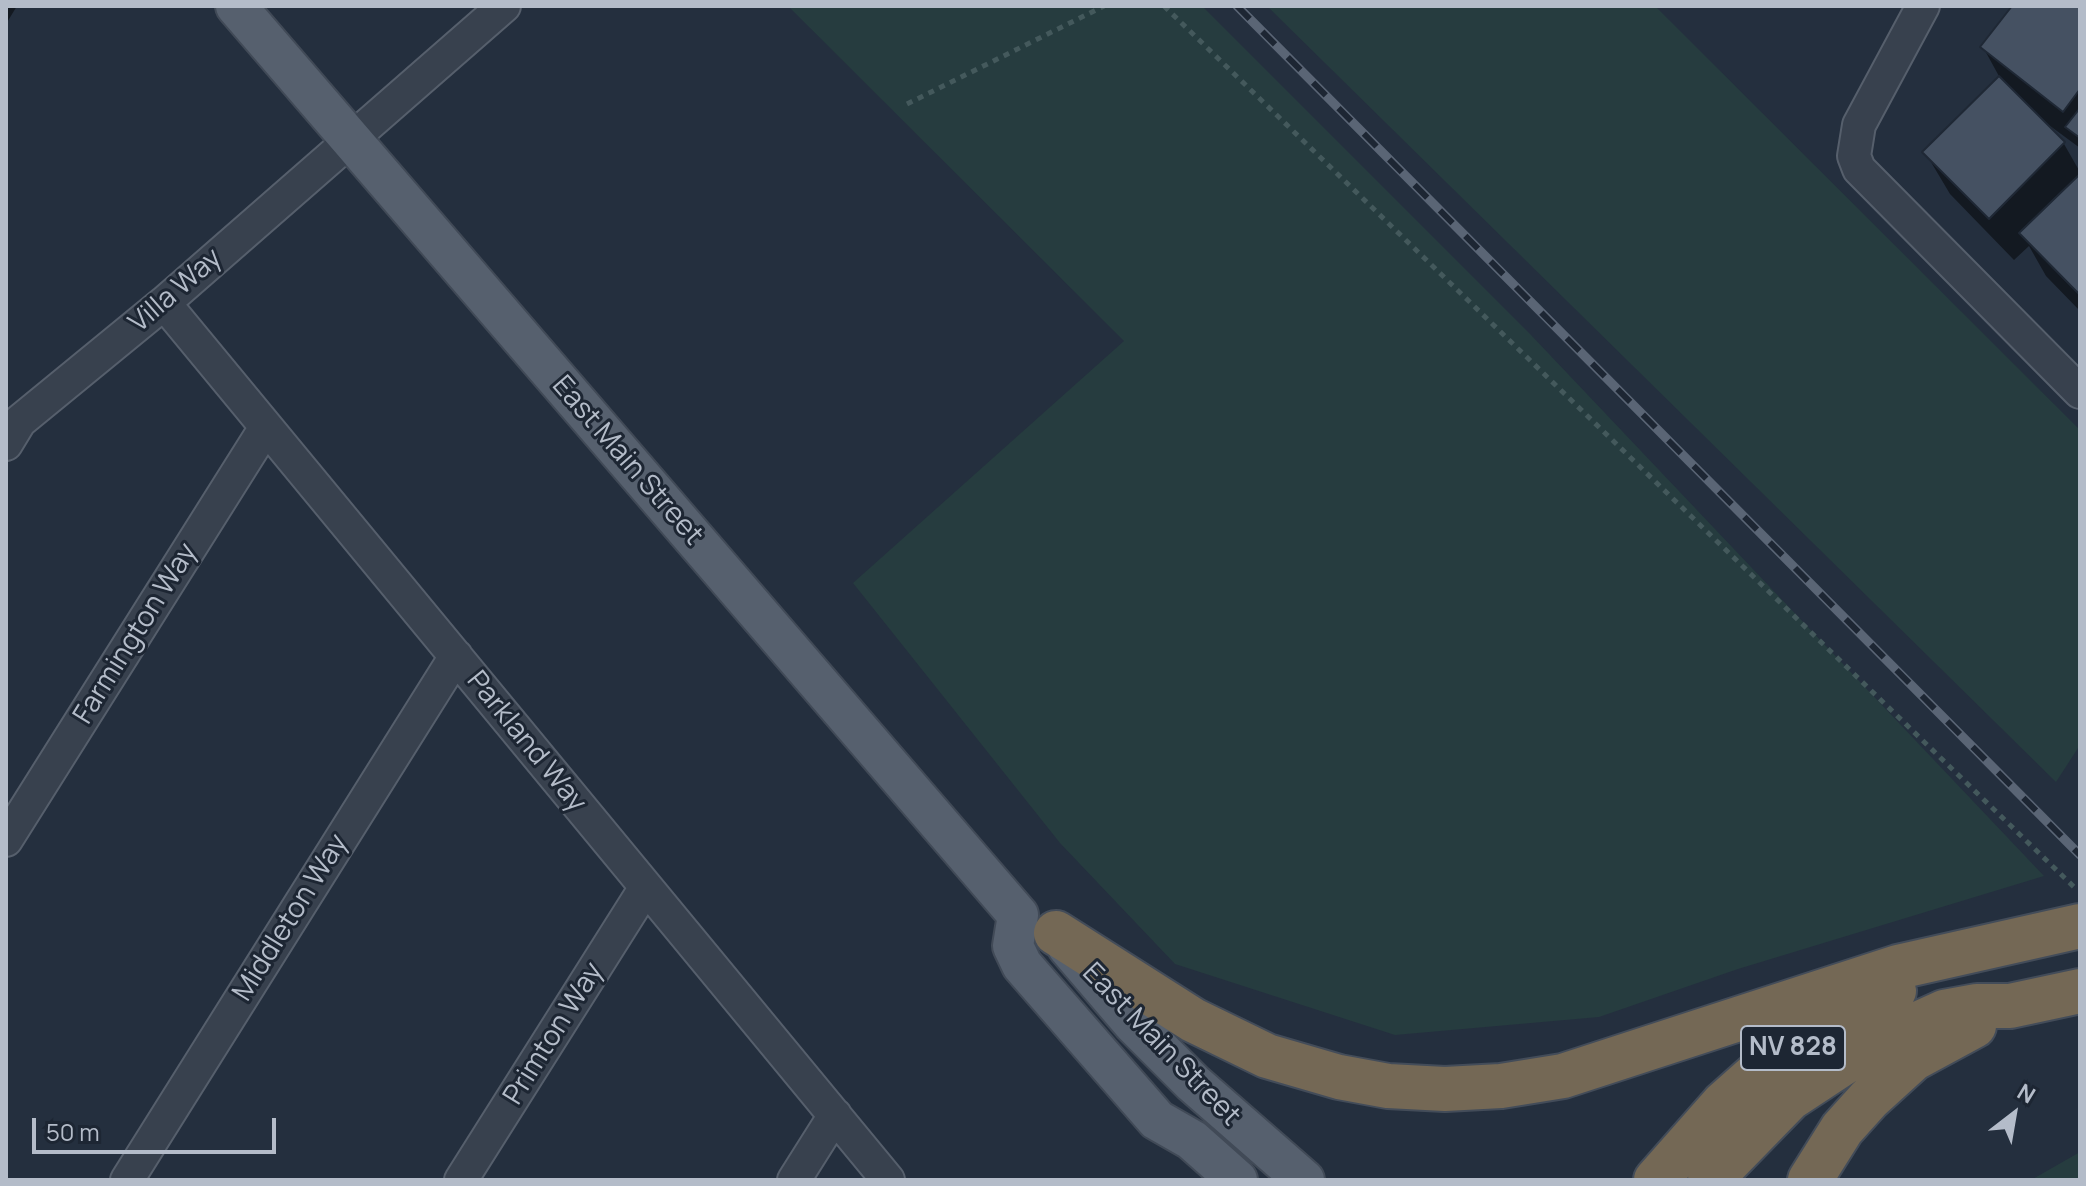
<!DOCTYPE html>
<html>
<head>
<meta charset="utf-8">
<style>
  body { margin:0 }
  #map { position:relative; width:2086px; height:1186px; overflow:hidden; background:#242f3e; font-family:Manrope,sans-serif }
  canvas { display:block }
  .frame { position:absolute; inset:0; border:8px solid #b4bcc9; pointer-events:none }
  .north { position:absolute; left:1974px; top:1074px; width:80px; height:80px; -webkit-text-stroke:6px #1d2633; paint-order:stroke; rotate:31deg; font-size:22px; font-weight:700; line-height:32px; text-align:center; color:#b4bcc9 }
  .north::after { content:''; display:block; margin:auto; width:28px; height:36px; background:#b4bcc9; clip-path:polygon(50% 0,100% 100%,50% 72%,0 100%) }
  .scale { position:absolute; left:32px; top:1118px; width:244px; height:36px; box-sizing:border-box; border:4px solid #b4bcc9; border-top:0; padding-left:10px; font-size:24px; line-height:28px; white-space:nowrap; color:#b4bcc9; -webkit-text-stroke:6px #1d2633; paint-order:stroke }
</style>
</head>
<body>
<div id="map">
<canvas width="2086" height="1186"></canvas>
<div class="frame"></div>
<div class="north">N</div>
<div class="scale">50 m</div>
</div>
<script>
const ctx = document.querySelector('canvas').getContext('2d');
ctx.lineJoin = 'round';
function fillPath(path, color) { ctx.fillStyle = color; ctx.fill(path, 'evenodd'); }
const poly = rows => new Path2D(rows.map(r => 'M' + r).join(''));
function trace(path, color, width, dash) { ctx.strokeStyle = color; ctx.lineWidth = width; ctx.lineCap = dash ? 'butt' : 'round'; ctx.setLineDash(dash || []); ctx.stroke(path); }
function drawText(font, color, halo, rows, align = 'center') {
  ctx.font = font + ' Manrope,sans-serif'; ctx.lineWidth = 6; ctx.setLineDash([]); ctx.textBaseline = 'middle'; ctx.strokeStyle = halo; ctx.fillStyle = color; for (const [text, x, y, turn = 0] of rows) {
    ctx.save(); ctx.translate(x, y); ctx.rotate((+turn || 0) * Math.PI / 180); ctx.textAlign = isNaN(turn) ? turn : align; if (halo) ctx.strokeText(text, 0, 0); ctx.fillText(text, 0, 0); ctx.restore();
  }
}
const green = poly([
  [788,6,1202,6,1531,335,2044,876,1738,969,1599,1017,1395,1035,1175,964,1060,843,853,583,1124,341],
  [1267,6,1655,6,2080,430,2080,745,2056,782],
  [2080,1152,2080,1180,2031,1180]
]);
const shadow = poly([
  [6,6,17,6,6,24],
  [2015,6,2080,7,2080,148,2038,117,2064,144,2080,172,2080,311,2046,276,2029,246,2014,260,1950,194,1925,152,2000,78,1983,47]
]);
const building = poly([
  [2012,6,2080,6,2080,89,2063,112,1980,47,2012,6],
  [1999,76,2065,142,1989,219,1922,152,1999,76],
  [2080,108,2080,138,2065,127,2080,108],
  [2080,174,2080,295,2019,233,2080,174]
]);
const path = poly([
  [1164,6,2074,887],
  [907,104,1104,6]
]);
const minor = poly([
  [1923,6,1859,125,1854,156,1859,169,2080,392],
  [164,303,888,1180],
  [6,444,20,421,164,303,504,6],
  [6,840,266,427],
  [127,1180,456,656],
  [461,1180,646,887],
  [794,1180,835,1115]
]);
const major = poly([
  [236,6,1018,915],
  [1018,915,1013,946,1022,965,1157,1120,1192,1140,1237,1180],
  [1068,947,1133,1023,1193,1083,1304,1180]
]);
const highway = poly([
  [1056,933,1193,1020,1267,1056,1339,1077,1388,1086,1445,1089,1501,1086,1563,1076,1898,967,2080,926],
  [1656,1180,1723,1104,1759,1072,1823,1029,1894,991],
  [1710,1180,1790,1098,1869,1046,1944,1012,1977,1006,2010,1006,2080,991],
  [1810,1180,1842,1129,1869,1099,1913,1059,1974,1026]
]);
const rail = poly([
  [1237,6,2080,855]
]);
const shields = [
  [1793,1048,104]
];
const shieldNames = [
  ["NV 828",1793,1048]
];
const streetNames = [
  ["Villa Way",176,291,-41],
  ["East Main Street",627,461,49],
  ["Farmington Way",136,634,-58],
  ["Parkland Way",526,742,51],
  ["Middleton Way",291,918,-58],
  ["Primton Way",554,1034,-58],
  ["East Main Street",1161,1045,46]
];
fillPath(green, '#263c3f');
fillPath(shadow, '#0007');
fillPath(building, '#455162');
trace(building, '#1f2835', 2);
trace(minor, '#565f6c', 36);
trace(major, '#414a57', 44);
trace(highway, '#434c59', 48);
trace(path, '#44595c', 5, [6, 6]);
trace(minor, '#38414e', 32);
trace(major, '#56606e', 40);
trace(highway, '#746855', 44);
trace(rail, '#5a6575', 9);
trace(rail, '#1d2633', 6, [18]);
for (const [x, y, w] of shields) { const box = new Path2D(); box.roundRect(x - w / 2, y - 22, w, 44, 6); ctx.fillStyle = '#1d2633'; ctx.fill(box); trace(box, '#b4bcc9', 2); }
drawText('bold 26px', '#b4bcc9', null, shieldNames);
drawText('28px', '#b4bcc9', '#1d2633', streetNames);
</script>
</body>
</html>
